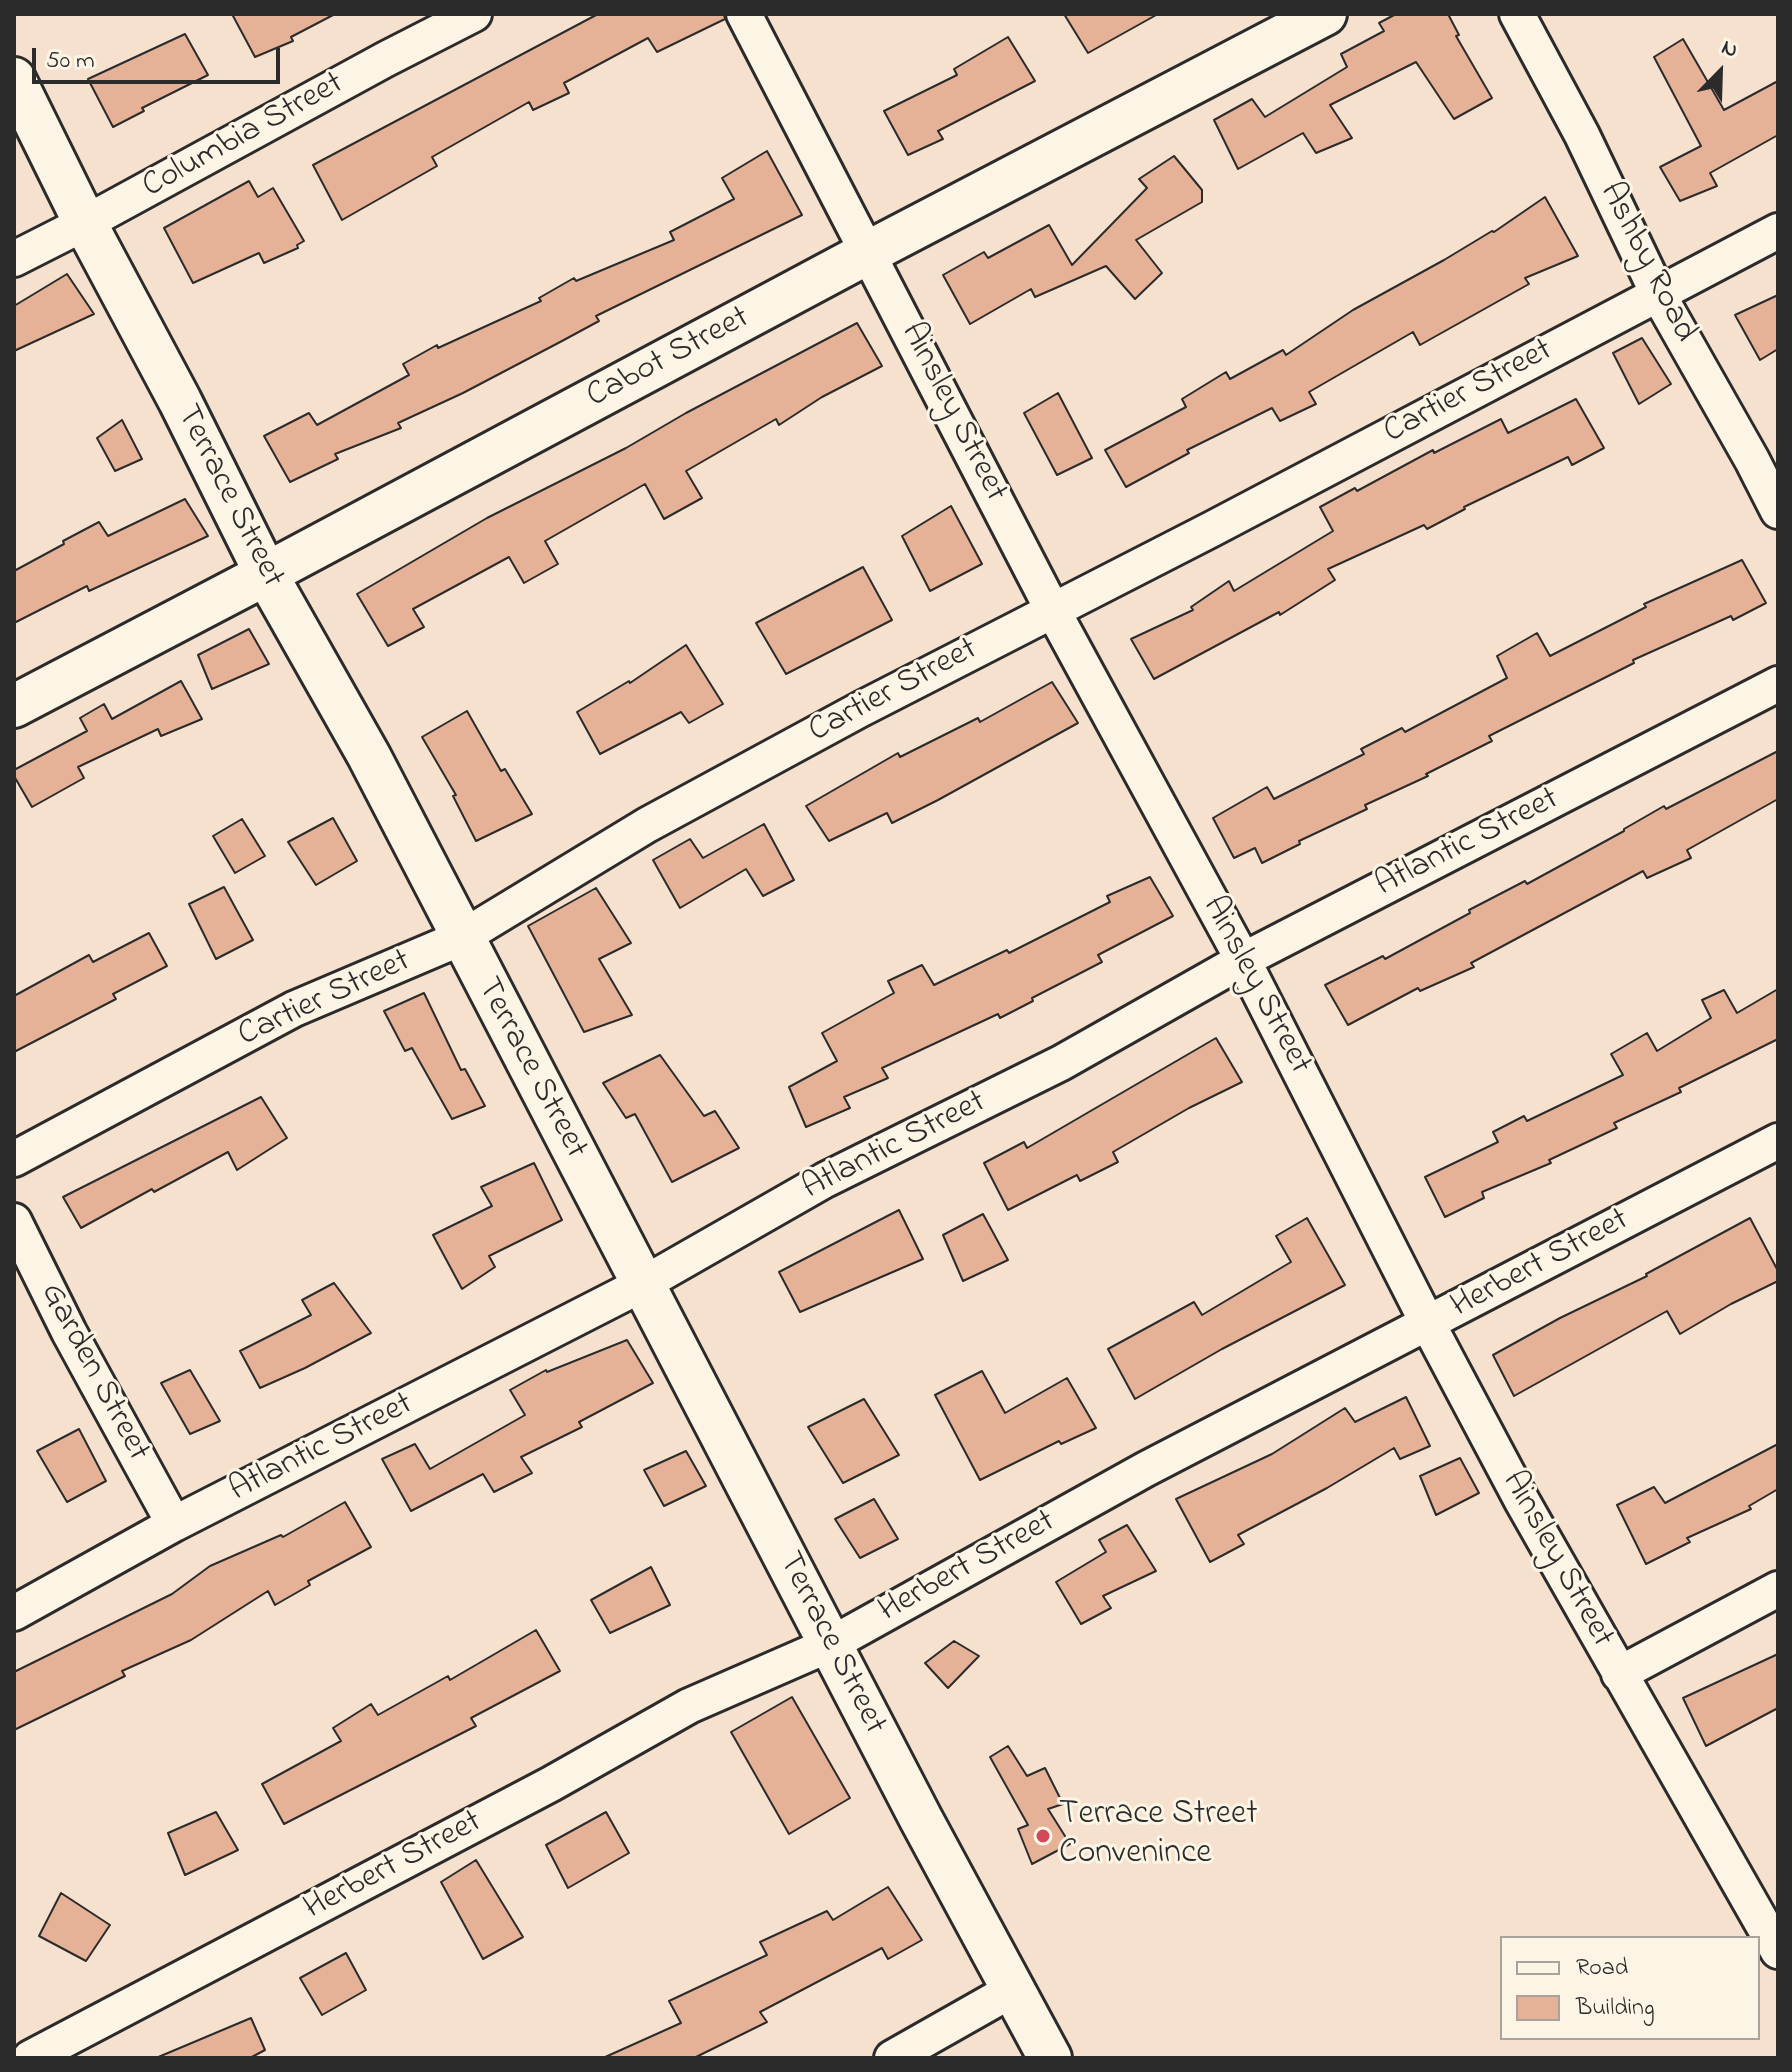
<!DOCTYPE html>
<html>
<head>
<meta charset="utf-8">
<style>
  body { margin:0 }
  #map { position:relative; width:1792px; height:2072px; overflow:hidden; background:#f5e1ce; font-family:"Indie Flower",sans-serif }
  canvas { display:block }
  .frame { position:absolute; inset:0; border:16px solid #2b2b2b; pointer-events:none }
  .legend { position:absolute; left:1500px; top:1936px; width:260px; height:104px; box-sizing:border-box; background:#fcf5e5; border:2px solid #a8a49b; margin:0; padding:10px 14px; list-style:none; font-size:24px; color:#2b2b2b }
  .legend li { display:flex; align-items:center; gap:16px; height:40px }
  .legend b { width:40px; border:2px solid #a8a49b }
  .north { position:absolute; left:1680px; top:32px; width:80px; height:80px; -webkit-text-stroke:6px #fcf5e5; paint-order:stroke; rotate:23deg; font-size:22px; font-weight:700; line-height:32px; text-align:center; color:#2b2b2b }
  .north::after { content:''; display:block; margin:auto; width:28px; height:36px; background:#2b2b2b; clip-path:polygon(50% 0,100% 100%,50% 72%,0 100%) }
  .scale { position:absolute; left:32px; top:48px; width:248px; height:36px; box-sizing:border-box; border:4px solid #2b2b2b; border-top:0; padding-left:10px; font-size:24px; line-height:28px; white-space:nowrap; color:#2b2b2b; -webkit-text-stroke:6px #fcf5e5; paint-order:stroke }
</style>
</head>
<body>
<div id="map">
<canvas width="1792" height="2072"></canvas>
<div class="frame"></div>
<ul class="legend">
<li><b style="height:10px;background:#fcf5e5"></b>Road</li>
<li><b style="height:22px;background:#e5b298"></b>Building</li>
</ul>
<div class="north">N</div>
<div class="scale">50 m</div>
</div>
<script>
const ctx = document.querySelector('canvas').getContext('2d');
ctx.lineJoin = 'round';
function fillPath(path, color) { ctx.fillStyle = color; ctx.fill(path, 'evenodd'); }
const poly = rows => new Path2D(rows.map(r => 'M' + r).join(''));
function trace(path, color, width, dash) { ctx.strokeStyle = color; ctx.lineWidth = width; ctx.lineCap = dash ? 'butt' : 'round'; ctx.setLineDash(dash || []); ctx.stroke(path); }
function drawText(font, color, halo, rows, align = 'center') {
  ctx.font = font + ' "Indie Flower",sans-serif'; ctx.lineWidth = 6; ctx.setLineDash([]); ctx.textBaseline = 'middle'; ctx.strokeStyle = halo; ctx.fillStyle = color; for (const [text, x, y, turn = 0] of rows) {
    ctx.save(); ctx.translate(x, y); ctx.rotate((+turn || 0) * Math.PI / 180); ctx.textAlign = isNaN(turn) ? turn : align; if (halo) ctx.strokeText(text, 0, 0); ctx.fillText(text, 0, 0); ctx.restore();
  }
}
const building = poly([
  [232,14,335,14,291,37,293,41,255,57,232,14],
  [598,14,724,14,725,19,657,52,648,38,564,83,569,93,533,110,529,102,432,157,437,166,342,220,313,165,598,14],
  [1064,14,1158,14,1088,53,1064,14],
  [1396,14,1448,14,1459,35,1456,36,1492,98,1454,119,1416,62,1330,105,1352,138,1316,153,1303,133,1238,169,1214,120,1252,99,1265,117,1347,67,1341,54,1384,31,1379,23,1396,14],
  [185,34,208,75,142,108,144,111,113,127,88,79,185,34],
  [1008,37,1035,81,938,131,943,139,908,155,884,111,957,75,954,69,1008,37],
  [1683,39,1724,110,1778,81,1778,135,1710,173,1717,186,1680,201,1660,167,1701,146,1654,57,1683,39],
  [767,151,802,215,596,316,599,321,562,341,463,393,398,423,401,428,335,454,338,459,290,482,264,436,309,413,317,425,409,375,403,364,437,345,438,348,541,301,539,298,574,278,576,281,674,240,670,232,734,199,722,178,767,151],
  [1174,156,1202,190,1202,202,1136,240,1162,273,1135,299,1106,266,1035,297,1031,289,970,324,943,275,984,252,988,258,1049,225,1072,265,1147,188,1139,179,1174,156],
  [249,181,258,197,273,188,304,241,297,245,298,248,264,263,259,253,193,283,164,228,249,181],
  [1545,197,1578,256,1525,278,1529,284,1420,345,1413,332,1309,392,1316,404,1280,421,1272,408,1187,450,1189,453,1126,487,1105,450,1186,407,1182,399,1226,372,1230,379,1283,350,1286,355,1353,310,1444,260,1492,231,1494,232,1545,197],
  [67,274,94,314,14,351,14,306,67,274],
  [1778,295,1778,349,1760,360,1735,315,1778,295],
  [857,323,882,366,822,397,779,425,776,419,686,471,702,498,664,519,645,484,545,541,558,564,524,583,509,557,413,609,424,627,388,646,357,594,487,518,626,448,686,413,857,323],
  [1642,338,1671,384,1639,404,1613,353,1642,338],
  [1058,393,1092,458,1057,475,1024,413,1058,393],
  [1576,399,1604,448,1572,465,1568,457,1464,507,1465,509,1427,529,1424,525,1328,569,1335,580,1280,615,1279,612,1154,679,1131,639,1193,610,1191,607,1229,581,1234,591,1333,531,1320,507,1355,488,1357,491,1433,450,1434,453,1501,419,1508,433,1576,399],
  [122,420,142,459,115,471,97,438,122,420],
  [185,499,208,536,89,591,87,586,14,623,14,571,64,544,63,541,99,522,108,536,185,499],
  [951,506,982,564,930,591,902,536,951,506],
  [1742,560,1766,603,1733,620,1731,616,1633,660,1634,663,1489,736,1492,741,1426,774,1428,776,1365,805,1367,809,1299,841,1300,844,1262,863,1255,848,1234,858,1213,818,1267,787,1274,799,1364,754,1361,749,1402,728,1405,732,1507,678,1497,656,1537,633,1550,656,1646,607,1644,604,1742,560],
  [863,567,892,620,786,674,756,623,863,567],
  [249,629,269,664,212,689,198,655,249,629],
  [686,645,723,704,689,723,681,712,600,754,577,712,629,681,630,683,686,645],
  [181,681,202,719,161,736,158,729,78,767,84,778,32,807,14,776,14,770,87,731,80,718,104,704,112,719,181,681],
  [1052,682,1078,723,938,800,892,823,887,813,829,841,806,806,898,753,900,757,978,718,980,722,1052,682],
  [467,711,501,771,505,769,532,814,476,841,453,796,456,795,422,737,467,711],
  [1778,751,1778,799,1687,850,1691,858,1647,878,1643,871,1471,963,1474,967,1420,991,1418,988,1348,1025,1325,985,1383,956,1385,959,1470,913,1469,910,1525,881,1527,884,1624,831,1624,829,1664,806,1666,809,1778,751],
  [333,818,357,861,316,885,288,842,333,818],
  [242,819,265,856,235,873,213,836,242,819],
  [764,824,794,880,763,896,746,869,680,908,653,860,690,839,703,858,764,824],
  [1150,877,1173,916,1098,955,1102,962,1032,998,1033,1001,1000,1018,998,1014,882,1068,888,1078,844,1097,850,1108,806,1127,789,1087,837,1061,822,1033,894,993,888,981,922,965,934,985,1007,950,1009,953,1110,902,1107,896,1150,877],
  [224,887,253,940,216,959,189,904,224,887],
  [596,888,631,943,599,959,632,1015,584,1032,528,926,596,888],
  [149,933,167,966,113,994,116,999,14,1052,14,996,89,955,93,962,149,933],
  [1778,989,1778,1039,1679,1088,1681,1092,1614,1123,1617,1128,1549,1160,1551,1163,1482,1192,1484,1198,1445,1217,1425,1177,1498,1142,1493,1132,1524,1116,1527,1121,1623,1075,1611,1054,1647,1033,1657,1051,1711,1018,1702,1000,1724,990,1737,1013,1778,989],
  [424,993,461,1070,465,1069,485,1106,452,1119,412,1048,405,1051,384,1011,424,993],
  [1216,1038,1242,1082,1189,1108,1113,1152,1118,1162,1080,1181,1077,1175,1008,1210,984,1163,1024,1142,1027,1148,1216,1038],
  [660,1055,704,1116,715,1111,739,1148,672,1182,635,1114,626,1118,603,1083,660,1055],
  [261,1097,287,1138,237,1170,228,1152,154,1192,152,1189,81,1228,63,1197,261,1097],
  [534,1163,562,1220,489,1256,495,1267,462,1289,433,1235,492,1206,481,1187,534,1163],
  [899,1210,923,1259,800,1312,779,1272,899,1210],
  [983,1214,1008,1260,963,1281,943,1235,983,1214],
  [1307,1218,1345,1285,1222,1349,1135,1399,1108,1349,1194,1302,1202,1315,1291,1262,1276,1236,1307,1218],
  [1750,1218,1778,1271,1778,1281,1731,1304,1680,1334,1667,1311,1514,1396,1493,1355,1560,1318,1647,1276,1646,1274,1750,1218],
  [334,1283,371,1333,305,1368,260,1388,240,1351,311,1315,302,1300,334,1283],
  [627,1340,653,1383,579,1422,582,1427,521,1457,532,1473,494,1492,483,1474,411,1511,382,1459,415,1444,430,1469,525,1415,510,1390,546,1370,547,1372,627,1340],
  [190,1370,220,1421,190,1434,161,1383,190,1370],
  [982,1371,1005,1413,1067,1378,1096,1428,1061,1444,1059,1441,980,1480,935,1395,982,1371],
  [1406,1397,1430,1446,1400,1459,1394,1448,1327,1488,1238,1535,1244,1544,1210,1562,1176,1499,1272,1454,1345,1408,1355,1422,1406,1397],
  [864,1399,899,1455,843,1483,808,1427,864,1399],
  [79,1429,106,1481,67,1502,37,1451,79,1429],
  [1778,1444,1778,1489,1749,1506,1751,1509,1687,1538,1690,1542,1646,1564,1617,1505,1654,1487,1665,1503,1778,1444],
  [686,1451,706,1486,664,1506,644,1470,686,1451],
  [1460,1458,1479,1493,1436,1515,1420,1476,1460,1458],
  [874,1499,898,1539,860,1558,835,1519,874,1499],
  [345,1502,371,1547,308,1581,310,1585,275,1605,268,1591,191,1640,122,1671,125,1676,14,1730,14,1672,172,1594,210,1566,281,1535,283,1537,345,1502],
  [1127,1525,1156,1571,1103,1596,1111,1608,1081,1624,1056,1582,1106,1552,1099,1540,1127,1525],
  [651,1567,670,1605,610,1633,591,1600,651,1567],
  [536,1630,560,1671,471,1718,476,1726,284,1824,262,1784,341,1741,333,1728,371,1704,378,1715,448,1676,450,1680,536,1630],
  [954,1641,979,1656,948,1688,925,1663,954,1641],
  [1778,1654,1778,1708,1706,1746,1683,1698,1778,1654],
  [792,1697,850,1798,789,1834,731,1732,792,1697],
  [1008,1746,1027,1776,1045,1768,1063,1804,1048,1809,1070,1844,1032,1864,1018,1829,1028,1825,990,1757,1008,1746],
  [216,1812,238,1850,185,1875,168,1833,216,1812],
  [606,1812,629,1853,568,1888,546,1845,606,1812],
  [476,1860,523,1937,483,1959,441,1882,476,1860],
  [888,1887,922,1940,888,1959,882,1948,760,2012,767,2022,694,2058,603,2058,681,2023,669,2001,767,1955,760,1942,827,1911,833,1920,888,1887],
  [61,1893,110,1925,86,1961,39,1936,61,1893],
  [346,1953,366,1990,322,2015,300,1978,346,1953],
  [251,2018,265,2050,250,2058,156,2058,251,2018]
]);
const minor = poly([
  [744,14,1052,609,1243,960,1428,1324,1522,1501,1778,1951],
  [1517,14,1582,135,1658,294,1752,460,1778,511],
  [14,259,85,223,386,59,474,14],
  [14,1159,294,1009,461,938,647,825,861,709,1212,529,1778,231],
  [14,1221,69,1332,174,1524],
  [14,1613,174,1524,643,1284,825,1180,1061,1063,1243,960,1778,684],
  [1619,1674,1778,1589],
  [30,2058,551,1784,689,1706,831,1644,1146,1469,1778,1141],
  [892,2058,1012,1990]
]);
const tertiary = poly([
  [14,79,85,223,180,401,266,574,369,756,921,1819,1050,2058],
  [14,706,266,574,869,252,1325,14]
]);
const markers = [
  [1043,1836,8,"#d1495b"]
];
const streetNames = [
  ["Columbia Street",244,137,-29],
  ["Ashby Road",1646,263,63],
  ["Cabot Street",669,359,-28],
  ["Cartier Street",1469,393,-28],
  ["Ainsley Street",952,413,63],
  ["Terrace Street",228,497,63],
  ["Cartier Street",894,692,-28],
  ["Atlantic Street",1468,844,-27],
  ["Ainsley Street",1255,986,62],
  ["Cartier Street",325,1000,-25],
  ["Terrace Street",530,1069,62],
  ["Atlantic Street",895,1147,-27],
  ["Herbert Street",1541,1265,-28],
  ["Garden Street",93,1373,62],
  ["Atlantic Street",322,1449,-27],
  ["Ainsley Street",1556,1560,61],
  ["Herbert Street",968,1568,-29],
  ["Terrace Street",830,1644,63],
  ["Herbert Street",394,1867,-28]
];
const poiNames = [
  ["Terrace Street",1059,1816],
  ["Convenince",1059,1855]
];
fillPath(building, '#e5b298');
trace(building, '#2b2b2b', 2);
trace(minor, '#2b2b2b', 40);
trace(tertiary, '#2b2b2b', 48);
trace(minor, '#fcf5e5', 34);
trace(tertiary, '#fcf5e5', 42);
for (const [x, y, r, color] of markers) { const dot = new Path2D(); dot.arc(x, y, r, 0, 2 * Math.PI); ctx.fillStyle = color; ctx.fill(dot); trace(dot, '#fcf5e5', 3); }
drawText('34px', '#2b2b2b', '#fcf5e5', streetNames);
drawText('34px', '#2b2b2b', '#fcf5e5', poiNames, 'left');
</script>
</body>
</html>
